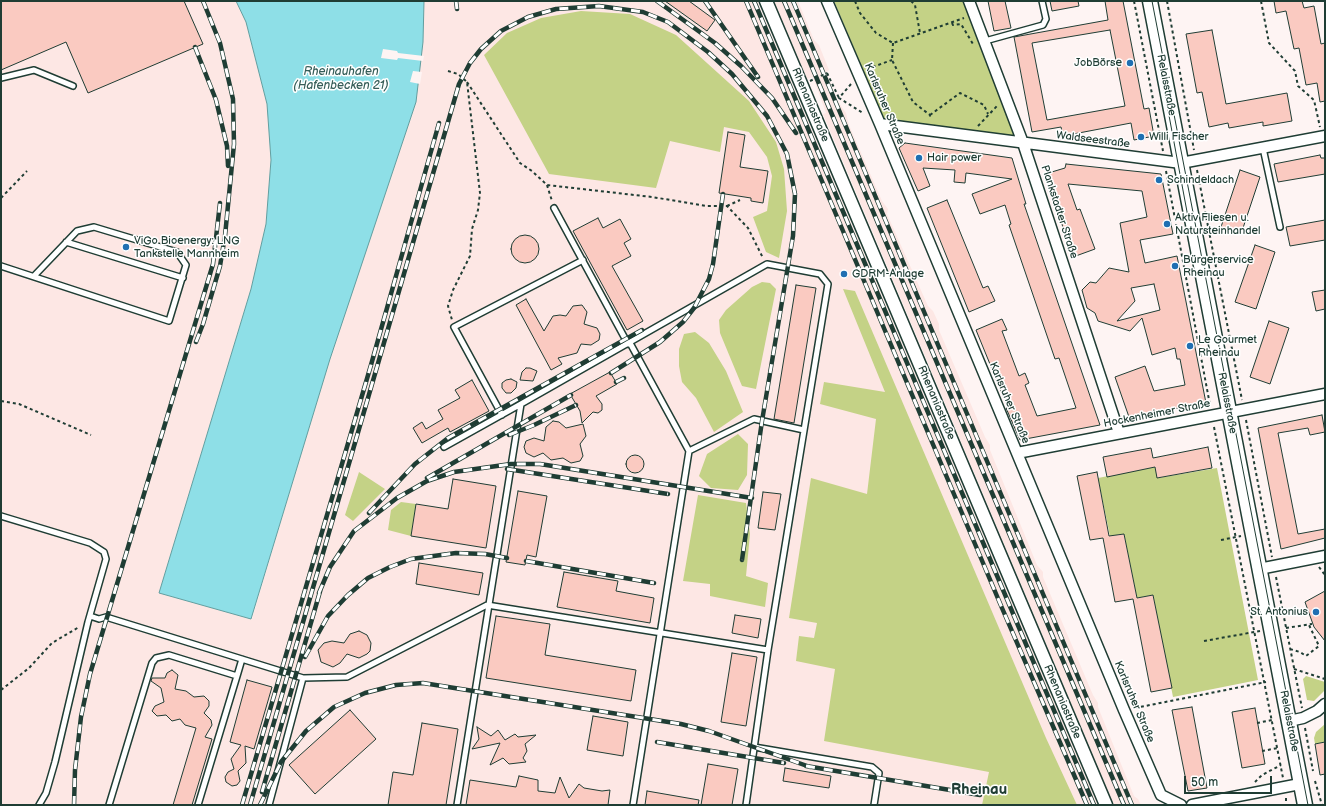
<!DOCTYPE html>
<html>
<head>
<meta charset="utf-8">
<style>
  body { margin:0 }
  #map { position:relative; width:1326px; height:806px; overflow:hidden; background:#fef4f3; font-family:"Balsamiq Sans",sans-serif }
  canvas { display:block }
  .frame { position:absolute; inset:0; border:2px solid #1f3d34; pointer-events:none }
  .scale { position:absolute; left:1184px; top:776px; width:88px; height:18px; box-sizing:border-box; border:2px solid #1f3d34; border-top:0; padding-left:5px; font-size:12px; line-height:14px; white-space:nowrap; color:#1f3d34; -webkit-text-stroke:3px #fff; paint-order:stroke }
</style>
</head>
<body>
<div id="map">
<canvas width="1326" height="806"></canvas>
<div class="frame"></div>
<div class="scale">50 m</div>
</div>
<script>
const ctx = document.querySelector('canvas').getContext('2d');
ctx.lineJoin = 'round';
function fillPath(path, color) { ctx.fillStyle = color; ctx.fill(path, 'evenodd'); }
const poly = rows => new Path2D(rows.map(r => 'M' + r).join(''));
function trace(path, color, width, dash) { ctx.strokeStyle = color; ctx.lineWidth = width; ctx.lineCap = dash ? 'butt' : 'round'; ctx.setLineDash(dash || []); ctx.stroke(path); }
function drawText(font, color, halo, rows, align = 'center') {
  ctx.font = font + ' "Balsamiq Sans",sans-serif'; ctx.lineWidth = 3; ctx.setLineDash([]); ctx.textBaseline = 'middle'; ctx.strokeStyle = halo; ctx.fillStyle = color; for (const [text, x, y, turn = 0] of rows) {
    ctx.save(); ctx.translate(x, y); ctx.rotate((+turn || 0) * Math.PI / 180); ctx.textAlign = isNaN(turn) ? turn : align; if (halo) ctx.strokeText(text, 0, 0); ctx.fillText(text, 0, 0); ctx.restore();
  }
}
const built = poly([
  [1,1,236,1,246,22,267,104,271,160,266,224,251,289,159,593,252,619,423,42,424,1,757,1,1098,805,1,805],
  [774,1,798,1,814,40,819,45,829,70,826,72,837,100,846,113,849,125,882,201,888,209,887,214,928,306,933,311,939,324,939,330,985,437,990,445,990,450,1037,565,1043,572,1043,577,1093,695,1098,703,1098,707,1134,796,1138,799,1141,805,1114,805,823,114,826,113,813,77,807,79]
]);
const green = poly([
  [834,1,967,1,1023,143,884,119],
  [581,11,630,14,676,35,749,101,776,142,784,169,787,211,779,258,766,252,753,217,767,211,772,176,767,157,749,132,724,127,720,152,670,141,656,188,549,174,484,55,507,33,541,18],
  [762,282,770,283,776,289,756,389,742,386,720,333,719,320,726,310,752,287],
  [843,289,855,291,1046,738,1077,805,982,805,989,772,824,741,835,669,796,661,799,636,814,638,817,623,789,618,811,478,867,494,876,419,820,404,824,382,885,392],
  [695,332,709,343,726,371,743,412,714,432,696,398,682,382,679,366,679,349,684,334],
  [738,434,748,444,747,475,738,490,711,488,699,476,707,454],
  [1155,467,1158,478,1217,468,1258,680,1173,697,1153,595,1137,598,1124,534,1110,536,1098,478],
  [359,472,385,489,353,521,345,515],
  [698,495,746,503,750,534,746,576,768,583,765,607,710,596,710,584,683,581],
  [401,502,416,504,411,536,388,530,391,510],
  [1306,676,1325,682,1325,690,1314,701,1307,700,1303,679],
  [1325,724,1325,742,1315,744,1314,738,1316,732]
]);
const water = poly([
  [236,1,424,1,423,42,416,102,330,359,251,619,159,593,251,289,266,224,271,160,267,104,246,22,236,1]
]);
const pier = poly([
  [383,49,397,51,398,53,424,56,423,61,398,58,397,60,381,58],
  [413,71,422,72,420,84,410,82]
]);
const building = poly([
  [1,1,184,1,203,44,88,93,66,42,1,70,1,1],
  [665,1,689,1,715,20,707,31,665,1],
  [988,1,1005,1,1011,28,994,31,988,1],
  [1050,1,1078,1,1079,6,1052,11,1050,1],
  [1105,1,1123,1,1144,109,1149,108,1154,136,1134,140,1131,123,1063,136,1061,127,1032,132,1014,37,1108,20,1105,1],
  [1110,30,1125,106,1047,120,1032,43,1110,30],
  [1274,1,1302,1,1304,8,1314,6,1321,44,1325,43,1325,101,1320,102,1317,83,1306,85,1299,48,1294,49,1286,11,1276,13,1274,1],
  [1212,30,1226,104,1287,93,1292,121,1263,126,1263,122,1229,128,1228,123,1209,127,1202,92,1197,93,1186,34,1212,30],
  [728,132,745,135,740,167,768,171,763,203,751,201,751,198,719,193,728,132],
  [905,143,1012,158,1026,204,1024,204,1100,425,1020,440,1006,408,1008,408,976,330,1002,319,1007,330,1002,331,1019,376,1025,373,1029,383,1025,385,1037,416,1076,408,1059,358,1055,359,1009,225,1011,224,1005,205,980,214,972,194,1012,179,966,173,965,183,954,182,955,170,923,168,930,186,918,191,899,148,905,143],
  [1320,155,1321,158,1325,158,1325,174,1278,182,1274,164,1320,155],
  [1066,164,1161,174,1173,234,1140,240,1145,263,1177,256,1206,403,1129,417,1115,377,1145,366,1154,391,1185,385,1180,359,1177,359,1175,348,1152,355,1142,318,1130,331,1098,321,1095,313,1087,308,1082,290,1090,282,1096,283,1109,268,1129,272,1120,223,1147,217,1142,191,1068,184,1077,210,1080,209,1095,249,1073,257,1045,174,1065,168,1066,164],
  [1154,284,1160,310,1117,321,1135,301,1131,288,1154,284],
  [1240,170,1260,177,1241,234,1221,227,1240,170],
  [947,200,983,288,988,286,995,301,969,312,927,208,947,200],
  [598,218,603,228,620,219,631,239,624,243,631,256,612,266,643,321,627,330,573,231,598,218],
  [1325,220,1325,240,1290,246,1286,227,1325,220],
  '511 249a14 14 0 1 1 28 0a14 14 0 1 1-28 0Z',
  [1255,245,1275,252,1256,309,1235,302,1255,245],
  [796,285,816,288,794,423,774,419,796,285],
  [1325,290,1325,309,1316,311,1312,292,1325,290],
  [526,299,544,331,553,316,560,315,566,316,573,306,582,305,587,312,584,324,597,328,600,334,599,340,591,345,581,344,577,353,558,358,562,364,551,370,516,305,526,299],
  [1269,321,1289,328,1270,384,1250,377,1269,321],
  [526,368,530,368,537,371,533,381,520,380,522,372,526,368],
  [610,372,617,384,596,396,602,404,602,410,598,413,593,412,582,423,580,411,570,394,610,372],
  [511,379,517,382,516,388,511,393,506,393,502,388,502,383,506,380,511,379],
  [472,380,489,411,450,432,448,428,422,443,413,428,422,422,426,429,443,419,438,410,460,398,455,390,472,380],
  [1322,415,1325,432,1310,435,1308,428,1278,433,1298,534,1325,529,1325,538,1281,549,1258,428,1322,415],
  [553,421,559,422,566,428,583,424,586,436,580,444,583,456,580,461,571,463,563,458,551,460,543,453,534,457,526,453,524,447,526,441,534,438,544,441,546,427,553,421],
  [1208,447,1212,468,1157,478,1155,467,1107,477,1103,457,1151,448,1153,458,1208,447],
  '626 464a9 9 0 1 1 18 0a9 9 0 1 1-18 0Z',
  [1097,472,1109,536,1124,534,1137,598,1153,595,1172,688,1151,692,1133,599,1115,602,1103,538,1090,540,1077,476,1097,472],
  [453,479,496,486,486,548,411,536,416,504,448,509,453,479],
  [518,491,547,496,536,557,527,555,525,565,506,562,518,491],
  [763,492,781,494,775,530,758,528,763,492],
  [419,563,483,573,479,595,416,584,419,563],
  [564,572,618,581,616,591,654,598,650,623,557,607,564,572],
  [1325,591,1325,641,1314,627,1305,602,1325,591],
  [735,615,761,619,758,638,732,633,735,615],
  [496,616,550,624,545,655,636,670,631,701,486,678,496,616],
  [359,631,367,635,371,643,370,651,367,654,359,658,347,654,340,663,333,667,321,662,318,650,324,643,332,641,344,643,350,634,359,631],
  [732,653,757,657,746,726,721,722,732,653],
  [172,670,178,675,175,689,186,691,194,697,204,696,209,701,209,706,204,713,211,720,212,725,205,737,212,739,192,805,173,805,196,728,185,725,180,719,172,721,166,715,157,716,152,711,155,706,164,702,161,688,151,681,152,678,165,678,167,673,172,670],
  [247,680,272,687,254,749,245,746,246,763,238,771,240,781,237,785,232,786,226,782,225,777,228,772,234,769,231,759,241,745,230,742,247,680],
  [1192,707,1207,788,1188,791,1172,710,1192,707],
  [1255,708,1265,764,1242,768,1232,712,1255,708],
  [350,710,376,739,315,794,289,765,350,710],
  [593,716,628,722,623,756,587,750,593,716],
  [422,723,458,729,446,805,388,805,393,772,413,775,422,723],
  [477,727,491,736,498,730,505,740,515,734,518,737,536,735,525,744,527,751,523,758,526,762,509,764,503,758,490,765,500,743,472,749,479,739,477,727],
  [1325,742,1325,774,1320,775,1315,744,1325,742],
  [708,764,738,769,732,805,701,805,708,764],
  [785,768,831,776,829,788,783,781,785,768],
  [519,776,538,780,538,791,555,793,560,777,569,798,579,784,584,788,602,791,610,790,608,805,466,805,470,780,516,787,519,776],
  [647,791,699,800,698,805,645,805,647,791]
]);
const path = poly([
  [855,1,860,13,876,33,893,43,964,18],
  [911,1,915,5,920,33],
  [1134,1,1163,151],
  [1167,1,1194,150],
  [1261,1,1269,43,1295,71,1298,86,1314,100,1320,127],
  [952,23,953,25,961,24,973,44],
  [893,43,892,60,913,102,930,115,930,119],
  [867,69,892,60],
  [448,71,458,74,467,82,480,193,478,210,472,229,470,256,453,290,448,306,452,320],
  [827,73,839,98],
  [467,82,520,163,532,171,547,185,652,197,707,206,727,206,748,228,763,258],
  [851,84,839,98,863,113],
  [930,115,960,93,984,105,988,114],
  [978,126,997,106],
  [1197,170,1242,400],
  [1166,171,1210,405],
  [547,185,552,201],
  [1,198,27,171],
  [727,206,740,200],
  [1,401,19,404,91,435],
  [1246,420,1272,557],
  [1214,427,1283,778],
  [1221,540,1241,536],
  [1319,567,1325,575],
  [1276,577,1302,708],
  [1286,628,1312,624],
  [1204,641,1260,631],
  [1290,649,1300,652,1306,656,1319,646,1309,625],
  [1294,669,1325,679],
  [1,690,29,668,52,643,79,627],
  [1135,708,1266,682],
  [1257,723,1272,720],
  [1305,728,1313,771],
  [1262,751,1278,748],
  [1315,781,1322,805],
  [1255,782,1262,775,1281,765],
  [1286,798,1286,805]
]);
const service = poly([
  [985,41,1043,25,1046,19,1042,1],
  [1,78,34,70,73,86],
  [1263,148,1280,227],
  [554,208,628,344],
  [66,242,183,278],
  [1,266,169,321,186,265,177,252,94,227,77,231,34,276],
  [630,343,689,451],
  [502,415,454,327,583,260],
  [444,447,521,404],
  [1,516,90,543,104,552,106,559,88,622,55,762,46,793,39,805],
  [90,616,99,619,106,617,303,678],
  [754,747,872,767,879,773,874,805],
  [109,805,152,663,156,658,169,655,237,676,242,659],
  [198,805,237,676],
  [269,805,303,678,347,677,487,605,768,650],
  [457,805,521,404,767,264,820,274,828,284,768,650,746,805],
  [633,805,689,451,754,419,804,430]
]);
const minor = poly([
  [827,1,880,124,1124,710,1161,795,1181,805],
  [969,1,1023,143,1119,433],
  [880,124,1181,163,1325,136],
  [1017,453,1325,394],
  [1259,569,1325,556],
  [1289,721,1303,718,1317,711,1325,704],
  [1192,805,1300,784]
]);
const tertiary = poly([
  [766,1,1106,805]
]);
const secondary = poly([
  [1150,1,1305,805]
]);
const tram = poly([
  [1152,1,1308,805],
  [1159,62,1188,217]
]);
const rail = poly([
  [456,1,457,9],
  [657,1,715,43,741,66,772,98,796,133],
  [705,1,758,77],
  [746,1,1002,608,1087,805],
  [754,1,1094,805],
  [784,1,1124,805],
  [793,1,1132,805],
  [195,47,216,100,227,146,228,166],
  [196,342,203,324,220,266,225,236,234,144,233,99,220,43,203,1],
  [611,373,660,342,683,322,694,308,709,279,713,264,723,194],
  [616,382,624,378],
  [509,435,534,425,576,405],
  [507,469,668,494],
  [427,478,571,395],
  [369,513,415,464,448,438,642,330],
  [526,561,654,583],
  [319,593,330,567,354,531,397,498,427,481,454,472,511,464,540,464,752,498],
  [305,657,328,616,348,595,368,578,390,567,411,559,456,553,485,554,507,558],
  [657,742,784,763],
  [806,766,980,795],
  [262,792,321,588],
  [74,805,75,770,81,717,90,674,213,264,220,203],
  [242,805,371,365,439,123],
  [250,805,459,84,470,63,481,49,501,31,528,17,556,9,599,6,643,12,668,22,708,52,732,74,767,116,787,154,795,194,793,236,762,421,742,560],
  [260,805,281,762,306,731,334,707,365,693,396,685,423,683,681,724,709,731,810,767]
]);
const pathBridge = poly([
  [810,81,827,73]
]);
const markers = [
  [1130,63,4,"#1f6fb2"],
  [1141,137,4,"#1f6fb2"],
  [919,158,4,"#1f6fb2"],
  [1159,180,4,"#1f6fb2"],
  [1167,224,4,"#1f6fb2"],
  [126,247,4,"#1f6fb2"],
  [1175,266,4,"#1f6fb2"],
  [844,274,4,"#1f6fb2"],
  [1190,346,4,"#1f6fb2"],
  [1316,612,4,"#1f6fb2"]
];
const poiNames = [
  ["JobBörse",1122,63,"right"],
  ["Willi Fischer",1149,137],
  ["Hair power",927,158],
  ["Schindeldach",1167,180],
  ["Aktiv Fliesen u.",1175,218],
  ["Natursteinhandel",1175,231],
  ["ViGo Bioenergy: LNG",134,241],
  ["Tankstelle Mannheim",134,254],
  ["Bürgerservice",1183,260],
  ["Rheinau",1183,273],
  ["GDRM-Anlage",852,274],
  ["Le Gourmet",1198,340],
  ["Rheinau",1198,353],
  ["St. Antonius",1308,612,"right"]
];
const streetNames = [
  ["Relaisstraße",1166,85,79],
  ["Karlsruher Straße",884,104,67],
  ["Rhenaniastraße",810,105,67],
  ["Waldseestraße",1093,140,7],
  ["Plankstadter Straße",1059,212,72],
  ["Rhenaniastraße",936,403,67],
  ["Karlsruher Straße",1009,403,67],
  ["Relaisstraße",1227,403,79],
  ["Hockenheimer Straße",1157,414,-11],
  ["Rhenaniastraße",1062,702,67],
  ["Karlsruher Straße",1134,702,67],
  ["Relaisstraße",1289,721,79]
];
const waterNames = [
  ["Rheinauhafen",341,72],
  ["(Hafenbecken 21)",341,86]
];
const districtNames = [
  ["Rheinau",979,790]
];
fillPath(built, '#fde7e4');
fillPath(green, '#c4d286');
fillPath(water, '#8edfe7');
trace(water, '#629e9f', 1);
fillPath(pier, '#fef4f3');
fillPath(building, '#facac1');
trace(building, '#1f3d34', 1);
trace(service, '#1f3d34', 8);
trace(minor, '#1f3d34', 13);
trace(tertiary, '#1f3d34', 15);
trace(secondary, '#1f3d34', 17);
trace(path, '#1f3d34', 2, [3, 3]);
trace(service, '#fff', 5);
trace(minor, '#fff', 10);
trace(tertiary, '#fff', 12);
trace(secondary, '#fff', 14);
trace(tram, '#1f3d34', 1);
trace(rail, '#1f3d34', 4.5);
trace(rail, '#fff', 3, [9]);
trace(pathBridge, '#1f3d34', 2, [3, 3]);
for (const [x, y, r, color] of markers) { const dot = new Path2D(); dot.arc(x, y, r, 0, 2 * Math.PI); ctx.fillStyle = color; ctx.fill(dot); trace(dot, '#fff', 1.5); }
drawText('11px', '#1f3d34', '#fff', poiNames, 'left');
drawText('11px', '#1f3d34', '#fff', streetNames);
drawText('italic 12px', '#355d58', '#fff', waterNames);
drawText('bold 15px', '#1f3d34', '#fff', districtNames);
</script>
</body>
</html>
